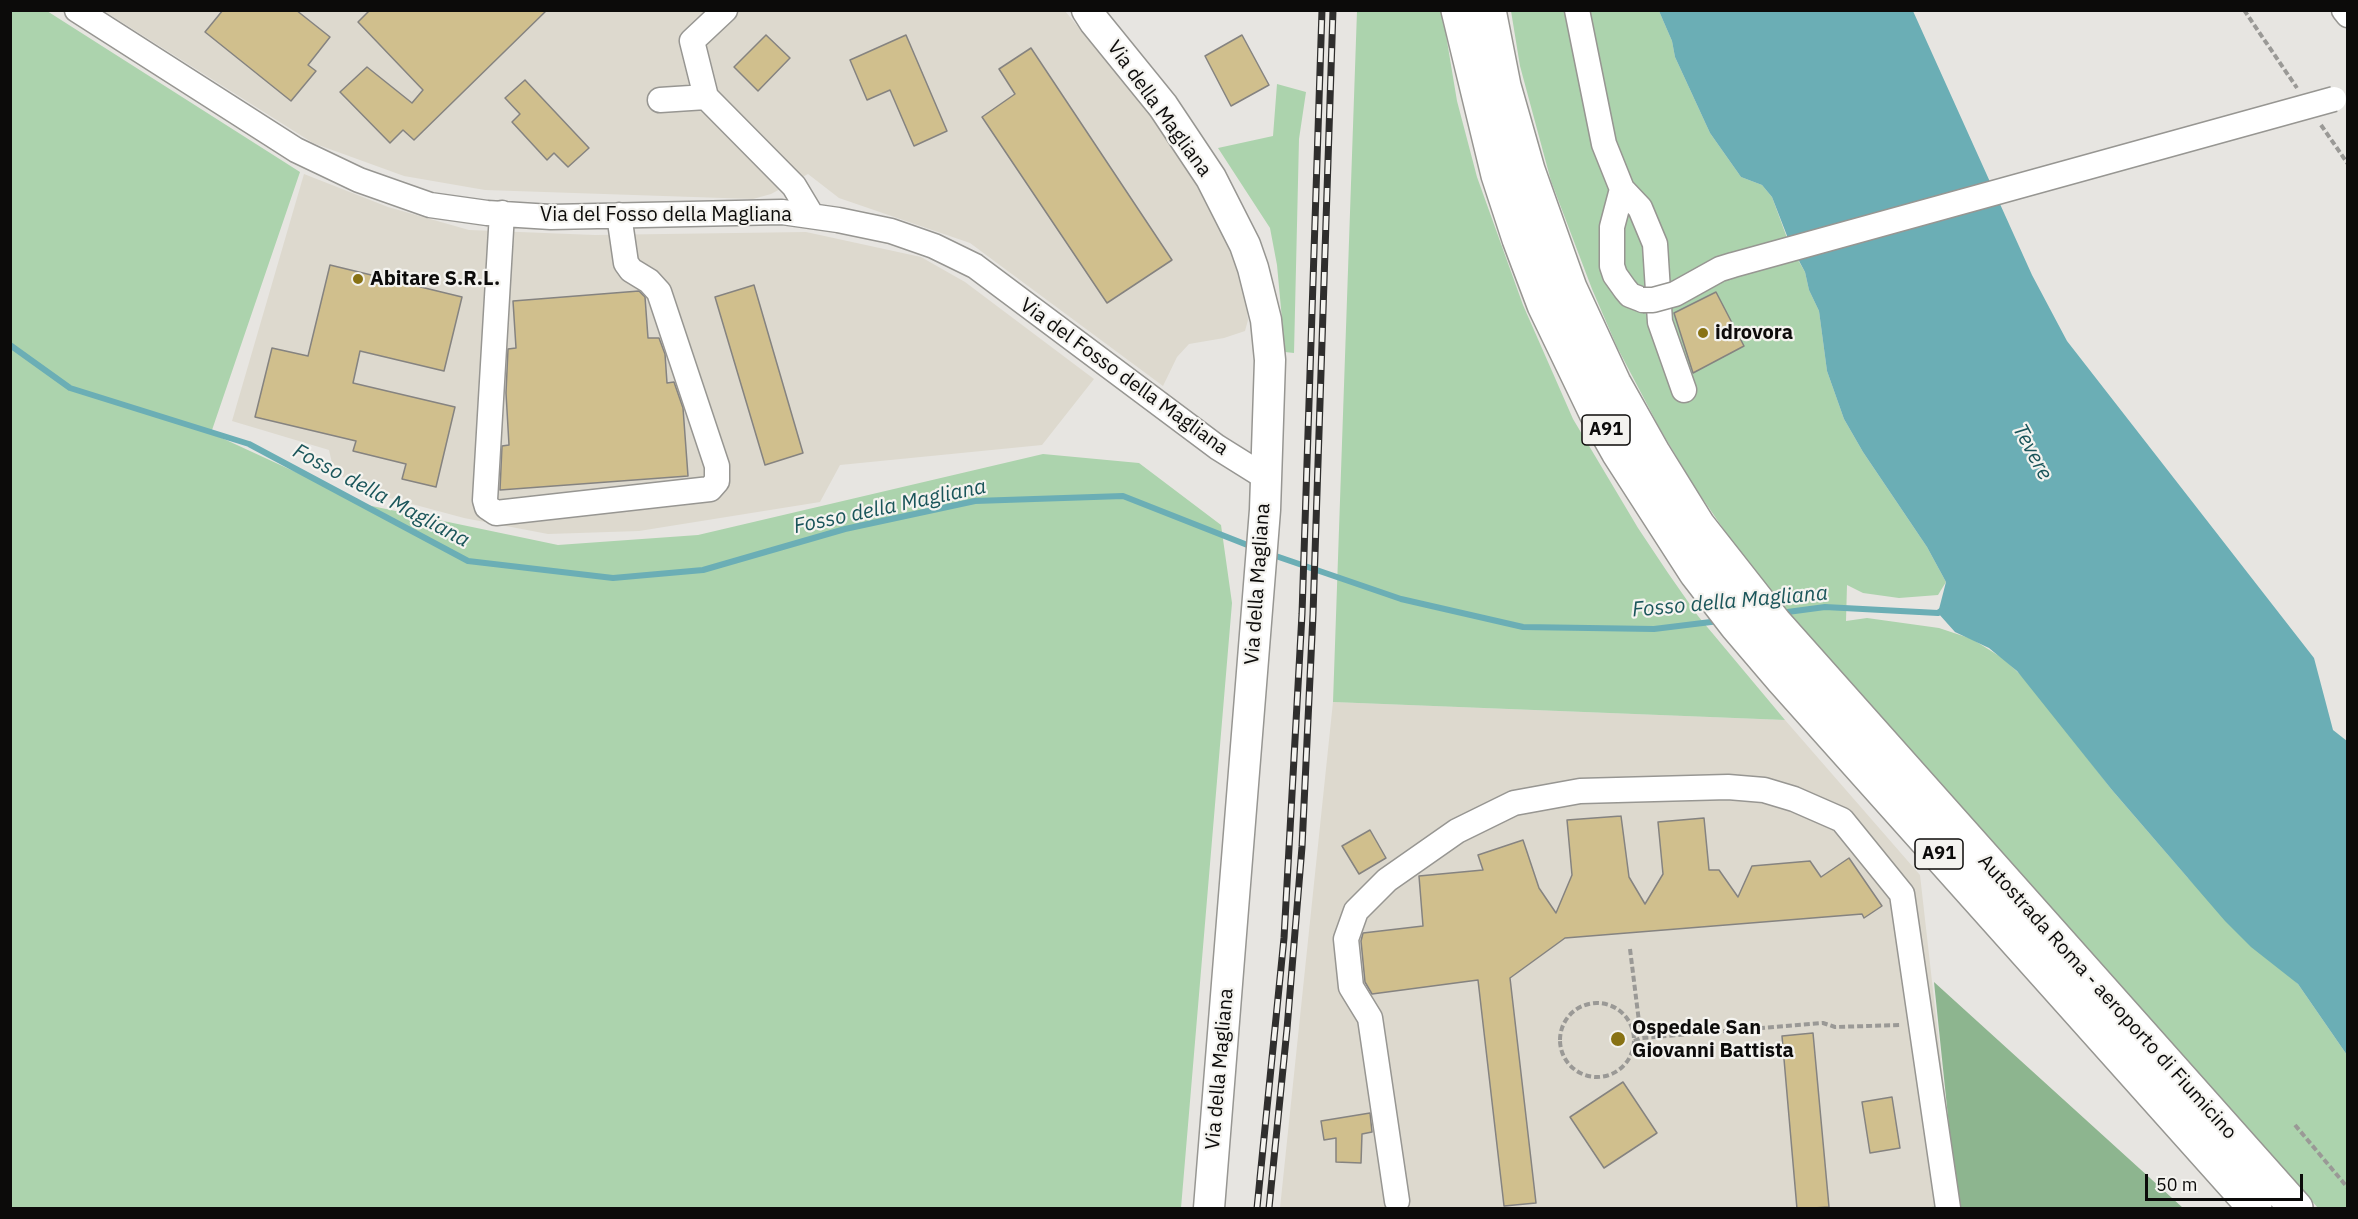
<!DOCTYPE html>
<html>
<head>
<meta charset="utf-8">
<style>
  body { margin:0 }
  #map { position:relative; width:2358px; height:1219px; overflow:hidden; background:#e7e5e1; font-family:"IBM Plex Sans",sans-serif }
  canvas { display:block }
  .frame { position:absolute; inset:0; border:12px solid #0c0b0a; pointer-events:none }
  .scale { position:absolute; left:2145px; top:1174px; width:158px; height:27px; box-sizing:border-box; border:3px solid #0c0b0a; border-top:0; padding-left:8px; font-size:18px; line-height:21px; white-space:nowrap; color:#0c0b0a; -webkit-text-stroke:4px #f4f3ef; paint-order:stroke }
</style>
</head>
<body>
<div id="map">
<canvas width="2358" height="1219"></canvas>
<div class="frame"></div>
<div class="scale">50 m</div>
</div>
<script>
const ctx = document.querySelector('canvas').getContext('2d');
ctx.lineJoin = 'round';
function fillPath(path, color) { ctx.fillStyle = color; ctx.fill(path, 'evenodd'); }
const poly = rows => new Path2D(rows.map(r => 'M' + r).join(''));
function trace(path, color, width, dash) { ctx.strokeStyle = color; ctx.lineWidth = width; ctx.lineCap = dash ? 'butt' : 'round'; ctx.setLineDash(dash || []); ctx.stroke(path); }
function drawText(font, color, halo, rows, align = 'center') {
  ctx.font = font + ' "IBM Plex Sans",sans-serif'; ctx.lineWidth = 4.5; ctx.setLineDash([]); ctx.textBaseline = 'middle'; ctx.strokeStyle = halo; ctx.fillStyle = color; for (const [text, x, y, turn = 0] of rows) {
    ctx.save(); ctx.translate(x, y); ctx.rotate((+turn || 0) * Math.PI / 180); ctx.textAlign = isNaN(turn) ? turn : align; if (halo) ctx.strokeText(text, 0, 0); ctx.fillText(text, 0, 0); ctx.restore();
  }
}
const built = poly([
  [104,11,1065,11,1147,110,1222,218,1245,292,1248,320,1245,331,1224,338,1189,344,1177,357,1163,386,970,243,839,198,808,174,771,194,753,199,485,190,404,176,313,143],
  [304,174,388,207,469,230,595,235,806,232,921,257,965,282,1094,379,1042,445,840,465,820,502,639,531,548,534,464,518,371,493,334,472,329,450,232,421],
  [1333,702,1785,720,1920,875,1957,1203,1924,1208,1280,1208]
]);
const green = poly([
  [10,11,47,11,300,172,211,433,367,505,558,545,698,535,1043,454,1139,463,1221,525,1232,603,1181,1208,11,1208],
  [1357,11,1442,11,1457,101,1477,177,1523,305,1573,419,1638,528,1668,573,1698,616,1785,720,1333,702],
  [1511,11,1659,11,1672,41,1675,57,1710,133,1741,177,1762,185,1772,197,1790,246,1805,272,1809,290,1819,311,1827,371,1844,419,1863,452,1927,547,1946,582,1938,595,1899,598,1863,593,1847,585,1846,621,1867,618,1939,628,1972,639,2004,659,2030,684,2112,790,2188,878,2298,984,2347,1055,2347,1208,2318,1208,1791,618,1731,540,1696,489,1660,429,1617,347,1592,289,1551,181,1520,66],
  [1277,84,1306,92,1299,139,1294,353,1285,352,1277,265,1270,228,1218,148,1273,136]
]);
const forest = poly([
  [1934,982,2183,1208,1925,1208,1957,1203]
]);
const water = poly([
  [1659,11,1913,11,2032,275,2067,341,2314,658,2333,730,2347,741,2347,1055,2298,984,2251,947,2225,921,2112,790,2017,671,1989,648,1955,632,1938,613,1946,582,1927,547,1863,452,1844,419,1827,371,1819,311,1809,290,1805,272,1791,246,1772,197,1762,185,1741,177,1710,133,1675,57,1672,41]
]);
const stream = poly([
  [10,345,70,388,249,444,468,561,613,578,703,570,845,529,975,501,1123,496,1255,548],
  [1270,554,1401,599,1523,627,1654,629,1719,621],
  [1780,613,1825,607,1938,613,1945,608]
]);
const building = poly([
  [223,10,296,10,330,37,308,65,316,71,291,101,205,32,223,10],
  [370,10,547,10,414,140,403,130,390,143,340,92,367,67,412,103,423,90,358,22,370,10],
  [766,35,790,58,758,91,734,67,766,35],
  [906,35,947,131,914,146,890,90,867,100,850,60,906,35],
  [1242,35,1269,85,1231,106,1205,56,1242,35],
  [1031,48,1172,260,1107,303,982,117,1015,94,999,69,1031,48],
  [525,80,589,148,568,167,554,153,547,160,512,122,520,114,505,98,525,80],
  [330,265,462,297,444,371,360,351,353,383,455,407,436,487,402,479,406,464,353,451,356,441,255,417,272,348,308,356,330,265],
  [754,285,803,453,765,465,715,297,754,285],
  [639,291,645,297,648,338,659,338,665,354,667,383,674,382,683,408,688,476,500,490,502,446,509,445,506,393,508,349,516,348,513,301,639,291],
  [1716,292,1744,346,1693,373,1674,313,1716,292],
  [1621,816,1629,877,1645,904,1663,874,1658,822,1704,818,1709,870,1719,870,1738,897,1752,866,1810,861,1821,877,1849,858,1882,906,1864,918,1862,914,1565,938,1510,978,1536,1203,1504,1206,1478,980,1372,994,1365,982,1361,941,1363,933,1423,926,1419,876,1483,870,1478,855,1523,840,1539,888,1556,913,1572,875,1567,820,1621,816],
  [1370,830,1386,858,1359,874,1342,846,1370,830],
  [1813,1033,1829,1207,1797,1209,1782,1036,1813,1033],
  [1623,1082,1657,1133,1604,1168,1570,1117,1623,1082],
  [1892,1097,1900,1148,1870,1153,1862,1102,1892,1097],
  [1370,1113,1372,1132,1362,1134,1361,1163,1336,1162,1336,1138,1324,1140,1321,1121,1370,1113]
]);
const path = poly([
  [2244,10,2297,88],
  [2321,125,2348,164],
  [1630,949,1641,1038],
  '1560 1040a37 37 0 1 1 74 0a37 37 0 1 1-74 0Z',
  [1634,1041,1641,1038,1823,1023,1835,1027,1901,1025],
  [2295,1125,2348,1188]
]);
const minor = poly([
  [77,10,296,150,359,180,430,205,487,213,551,217,782,212,838,220,891,231,934,246,975,266,1217,447,1265,477],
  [725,10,692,41,706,97,794,186,812,216],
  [1577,10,1604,144,1622,189,1612,227,1612,266,1615,275,1625,289,1630,295,1643,300],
  [2344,10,2348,15],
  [660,100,706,97],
  [1622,189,1640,208,1655,244,1660,322,1684,390],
  [502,213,485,500,487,507,496,513,710,489,717,481,717,466,659,292,649,281,631,270,626,263,619,215],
  [1397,1201,1370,1018,1351,987,1346,939,1356,911,1387,880,1457,831,1514,803,1580,791,1728,787,1764,790,1794,799,1842,820,1902,894,1948,1208]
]);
const major = poly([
  [1087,10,1094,21,1163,106,1211,178,1245,245,1253,268,1266,320,1270,360,1265,510,1209,1208]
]);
const highway = poly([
  [1458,10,1498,175,1519,239,1544,305,1596,413,1618,452,1696,573,1736,625,1783,680,2255,1208],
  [1489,10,1504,86,1528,170,1570,288,1614,383,1654,454,1698,525,1775,623,2296,1208]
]);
const rail = poly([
  [1257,1208,1284,938,1302,614,1322,10],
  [1269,1208,1287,1029,1302,847,1313,614,1333,10]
]);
const minorBridge = poly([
  [1643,300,1653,300,1675,294,1720,269,1733,265,2334,99]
]);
const markers = [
  [358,279,6,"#887214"],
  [1703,333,6,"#887214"],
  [1618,1039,8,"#887214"]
];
const shields = [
  [1606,430,48],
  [1939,854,48]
];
const shieldNames = [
  ["A91",1606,430],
  ["A91",1939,854]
];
const streetNames = [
  ["Via della Magliana",1159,109,54],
  ["Via del Fosso della Magliana",666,215],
  ["Via del Fosso della Magliana",1124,377,36],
  ["Via della Magliana",1258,584,-86],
  ["Autostrada Roma - aeroporto di Fiumicino",2107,997,48],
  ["Via della Magliana",1220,1069,-85]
];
const poiNames = [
  ["Abitare S.R.L.",370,279],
  ["idrovora",1715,333],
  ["Ospedale San",1632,1028],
  ["Giovanni Battista",1632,1051]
];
const waterNames = [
  ["Tevere",2032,452,62],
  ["Fosso della Magliana",381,496,28],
  ["Fosso della Magliana",890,507,-12],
  ["Fosso della Magliana",1730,602,-5]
];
fillPath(built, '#ddd9ce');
fillPath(green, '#acd3ad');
fillPath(forest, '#8db58f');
fillPath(water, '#6baeb5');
trace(stream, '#6baeb5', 6);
fillPath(building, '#d0bf8d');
trace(building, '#858380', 1.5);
trace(minor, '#979692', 27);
trace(major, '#979692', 33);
trace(highway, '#979692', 36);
trace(path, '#9a9996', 4, [6, 3]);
trace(minor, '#fff', 24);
trace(major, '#fff', 30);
trace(highway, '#fff', 33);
trace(rail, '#2f2e2d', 7);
trace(rail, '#f4f3ef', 4.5, [14]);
trace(minorBridge, '#979692', 27, []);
trace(minorBridge, '#fff', 24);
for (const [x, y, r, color] of markers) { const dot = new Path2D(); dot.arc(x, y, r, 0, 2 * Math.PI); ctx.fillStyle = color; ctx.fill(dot); trace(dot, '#f4f3ef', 2); }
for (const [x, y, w] of shields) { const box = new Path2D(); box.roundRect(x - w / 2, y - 15, w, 30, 4.5); ctx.fillStyle = '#f4f3ef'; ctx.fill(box); trace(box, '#0c0b0a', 1.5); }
drawText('bold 18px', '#0c0b0a', null, shieldNames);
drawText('20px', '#0c0b0a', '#f4f3ef', streetNames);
drawText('bold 20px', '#0c0b0a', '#f4f3ef', poiNames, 'left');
drawText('italic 21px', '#1a555a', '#f4f3ef', waterNames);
</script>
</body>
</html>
